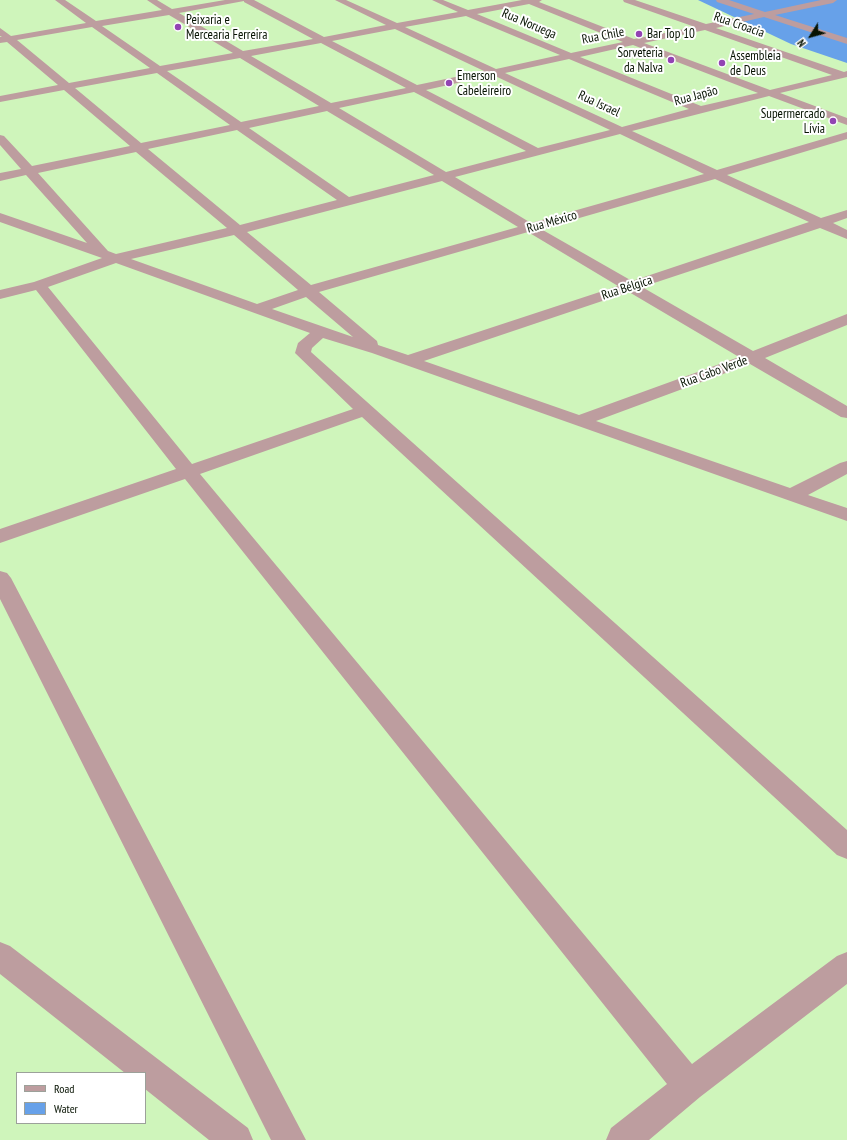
<!DOCTYPE html>
<html>
<head>
<meta charset="utf-8">
<style>
  body { margin:0 }
  #map { position:relative; width:847px; height:1140px; overflow:hidden; background:#cff5bb; font-family:"PT Sans Narrow",sans-serif }
  canvas { display:block }
  .legend { position:absolute; left:16px; top:1072px; width:130px; height:52px; box-sizing:border-box; background:#fff; border:1px solid #9ca19a; margin:0; padding:5px 7px; list-style:none; font-size:12px; color:#071302 }
  .legend li { display:flex; align-items:center; gap:8px; height:20px }
  .legend b { width:20px; border:1px solid #9ca19a }
  .north { position:absolute; left:791px; top:16px; width:40px; height:40px; -webkit-text-stroke:3px #fff; paint-order:stroke; rotate:233deg; font-size:11px; font-weight:700; line-height:16px; text-align:center; color:#071302 }
  .north::after { content:''; display:block; margin:auto; width:14px; height:18px; background:#071302; clip-path:polygon(50% 0,100% 100%,50% 72%,0 100%) }
</style>
</head>
<body>
<div id="map">
<canvas width="847" height="1140"></canvas>
<ul class="legend">
<li><b style="height:5px;background:#bd9d9f"></b>Road</li>
<li><b style="height:11px;background:#67a1e9"></b>Water</li>
</ul>
<div class="north">N</div>
</div>
<script>
const ctx = document.querySelector('canvas').getContext('2d');
ctx.lineJoin = 'round';
function fillPath(path, color) { ctx.fillStyle = color; ctx.fill(path, 'evenodd'); }
const poly = rows => new Path2D(rows.map(r => 'M' + r).join(''));
function trace(path, color, width, dash) { ctx.strokeStyle = color; ctx.lineWidth = width; ctx.lineCap = dash ? 'butt' : 'round'; ctx.setLineDash(dash || []); ctx.stroke(path); }
function drawText(font, color, halo, rows, align = 'center') {
  ctx.font = font + ' "PT Sans Narrow",sans-serif'; ctx.lineWidth = 4; ctx.setLineDash([]); ctx.textBaseline = 'middle'; ctx.strokeStyle = halo; ctx.fillStyle = color; for (const [text, x, y, turn = 0] of rows) {
    ctx.save(); ctx.translate(x, y); ctx.rotate((+turn || 0) * Math.PI / 180); ctx.textAlign = isNaN(turn) ? turn : align; if (halo) ctx.strokeText(text, 0, 0); ctx.fillText(text, 0, 0); ctx.restore();
  }
}
const water = poly([
  [698,0,847,0,847,63,791,44]
]);
const minor = poly([
  [55,0,65,0,96,21,162,10,147,0,157,0,172,9,225,0,254,0,324,37,386,25,335,0,346,0,397,23,458,12,432,0,443,0,468,10,522,0,542,0,539,2,634,39,695,27,624,2,623,0,635,0,706,24,754,14,717,2,716,0,729,0,765,12,821,0,837,0,833,3,775,15,847,38,847,44,764,17,716,28,844,72,847,71,847,77,780,93,847,118,847,125,769,96,632,131,717,170,847,132,847,139,727,175,821,218,847,210,847,218,833,223,847,230,847,239,820,228,642,287,753,351,847,314,847,325,765,358,847,406,847,418,841,417,750,364,596,421,790,488,840,463,847,461,847,474,808,495,847,508,847,521,372,353,323,338,312,348,311,352,847,830,847,859,837,855,362,417,200,474,692,1064,837,956,847,952,847,984,700,1097,649,1140,606,1140,611,1128,667,1084,185,479,0,543,0,529,176,469,36,290,0,299,0,290,34,282,102,258,0,222,0,213,87,243,26,175,0,181,0,173,21,169,0,145,0,135,4,136,32,166,130,146,64,90,0,102,0,96,58,85,7,42,0,43,0,37,2,37,0,36,0,28,11,36,86,23,55,0],
  [244,1,244,2,313,39,243,51,179,13,244,1],
  [529,4,623,42,571,53,477,14,529,4],
  [169,15,233,53,160,66,102,26,169,15],
  [466,16,560,55,496,69,405,27,466,16],
  [92,27,150,68,69,83,17,40,92,27],
  [395,29,484,71,417,85,332,41,395,29],
  [705,30,832,75,770,90,644,43,705,30],
  [321,43,406,88,331,103,251,56,321,43],
  [633,45,758,93,701,106,580,57,633,45],
  [240,58,319,106,241,122,167,71,240,58],
  [569,59,689,109,622,127,505,73,569,59],
  [157,73,230,125,141,143,75,88,157,73],
  [493,75,610,130,538,148,426,90,493,75],
  [414,92,526,151,446,172,339,108,414,92],
  [327,111,434,175,349,197,249,128,327,111],
  [237,130,337,200,240,225,148,149,237,130],
  [620,134,704,174,531,223,455,177,620,134],
  [136,152,227,228,116,254,108,251,38,173,136,152],
  [715,179,809,222,632,281,541,229,715,179],
  [442,181,518,227,311,285,247,232,442,181],
  [528,232,618,286,408,355,378,345,377,341,319,292,528,232],
  [234,235,298,290,257,304,131,259,234,235],
  [116,263,310,333,298,343,295,353,353,409,192,464,48,287,116,263],
  [629,292,739,357,579,415,424,361,629,292],
  [306,297,353,337,272,309,306,297],
  [0,571,7,573,11,578,306,1140,271,1140,0,599,0,571],
  [0,942,10,946,248,1128,253,1140,209,1140,145,1089,145,1073,125,1073,0,974,0,942]
]);
const markers = [
  [178,27,4,"#9243b3"],
  [639,34,4,"#9243b3"],
  [671,60,4,"#9243b3"],
  [722,63,4,"#9243b3"],
  [449,83,4,"#9243b3"],
  [833,121,4,"#9243b3"]
];
const farPoinames = [
  ["Peixaria e",186,20],
  ["Mercearia Ferreira",186,35],
  ["Bar Top 10",647,34],
  ["Sorveteria",663,53,"right"],
  ["da Nalva",663,68,"right"],
  ["Assembleia",730,56],
  ["de Deus",730,71],
  ["Emerson",457,76],
  ["Cabeleireiro",457,91],
  ["Supermercado",825,114,"right"],
  ["Lívia",825,129,"right"]
];
const farStreetnames = [
  ["Rua Noruega",529,24,23],
  ["Rua Croacia",739,25,19],
  ["Rua Chile",603,36,-11],
  ["Rua Japão",696,96,-15],
  ["Rua Israel",599,104,25],
  ["Rua México",552,222,-16],
  ["Rua Bélgica",627,288,-18],
  ["Rua Cabo Verde",714,372,-20]
];
fillPath(water, '#67a1e9');
fillPath(minor, '#bd9d9f');
for (const [x, y, r, color] of markers) { const dot = new Path2D(); dot.arc(x, y, r, 0, 2 * Math.PI); ctx.fillStyle = color; ctx.fill(dot); trace(dot, '#fff', 1.5); }
drawText('13px', '#071302', '#fff', farPoinames, 'left');
drawText('13px', '#071302', '#fff', farStreetnames);
</script>
</body>
</html>
